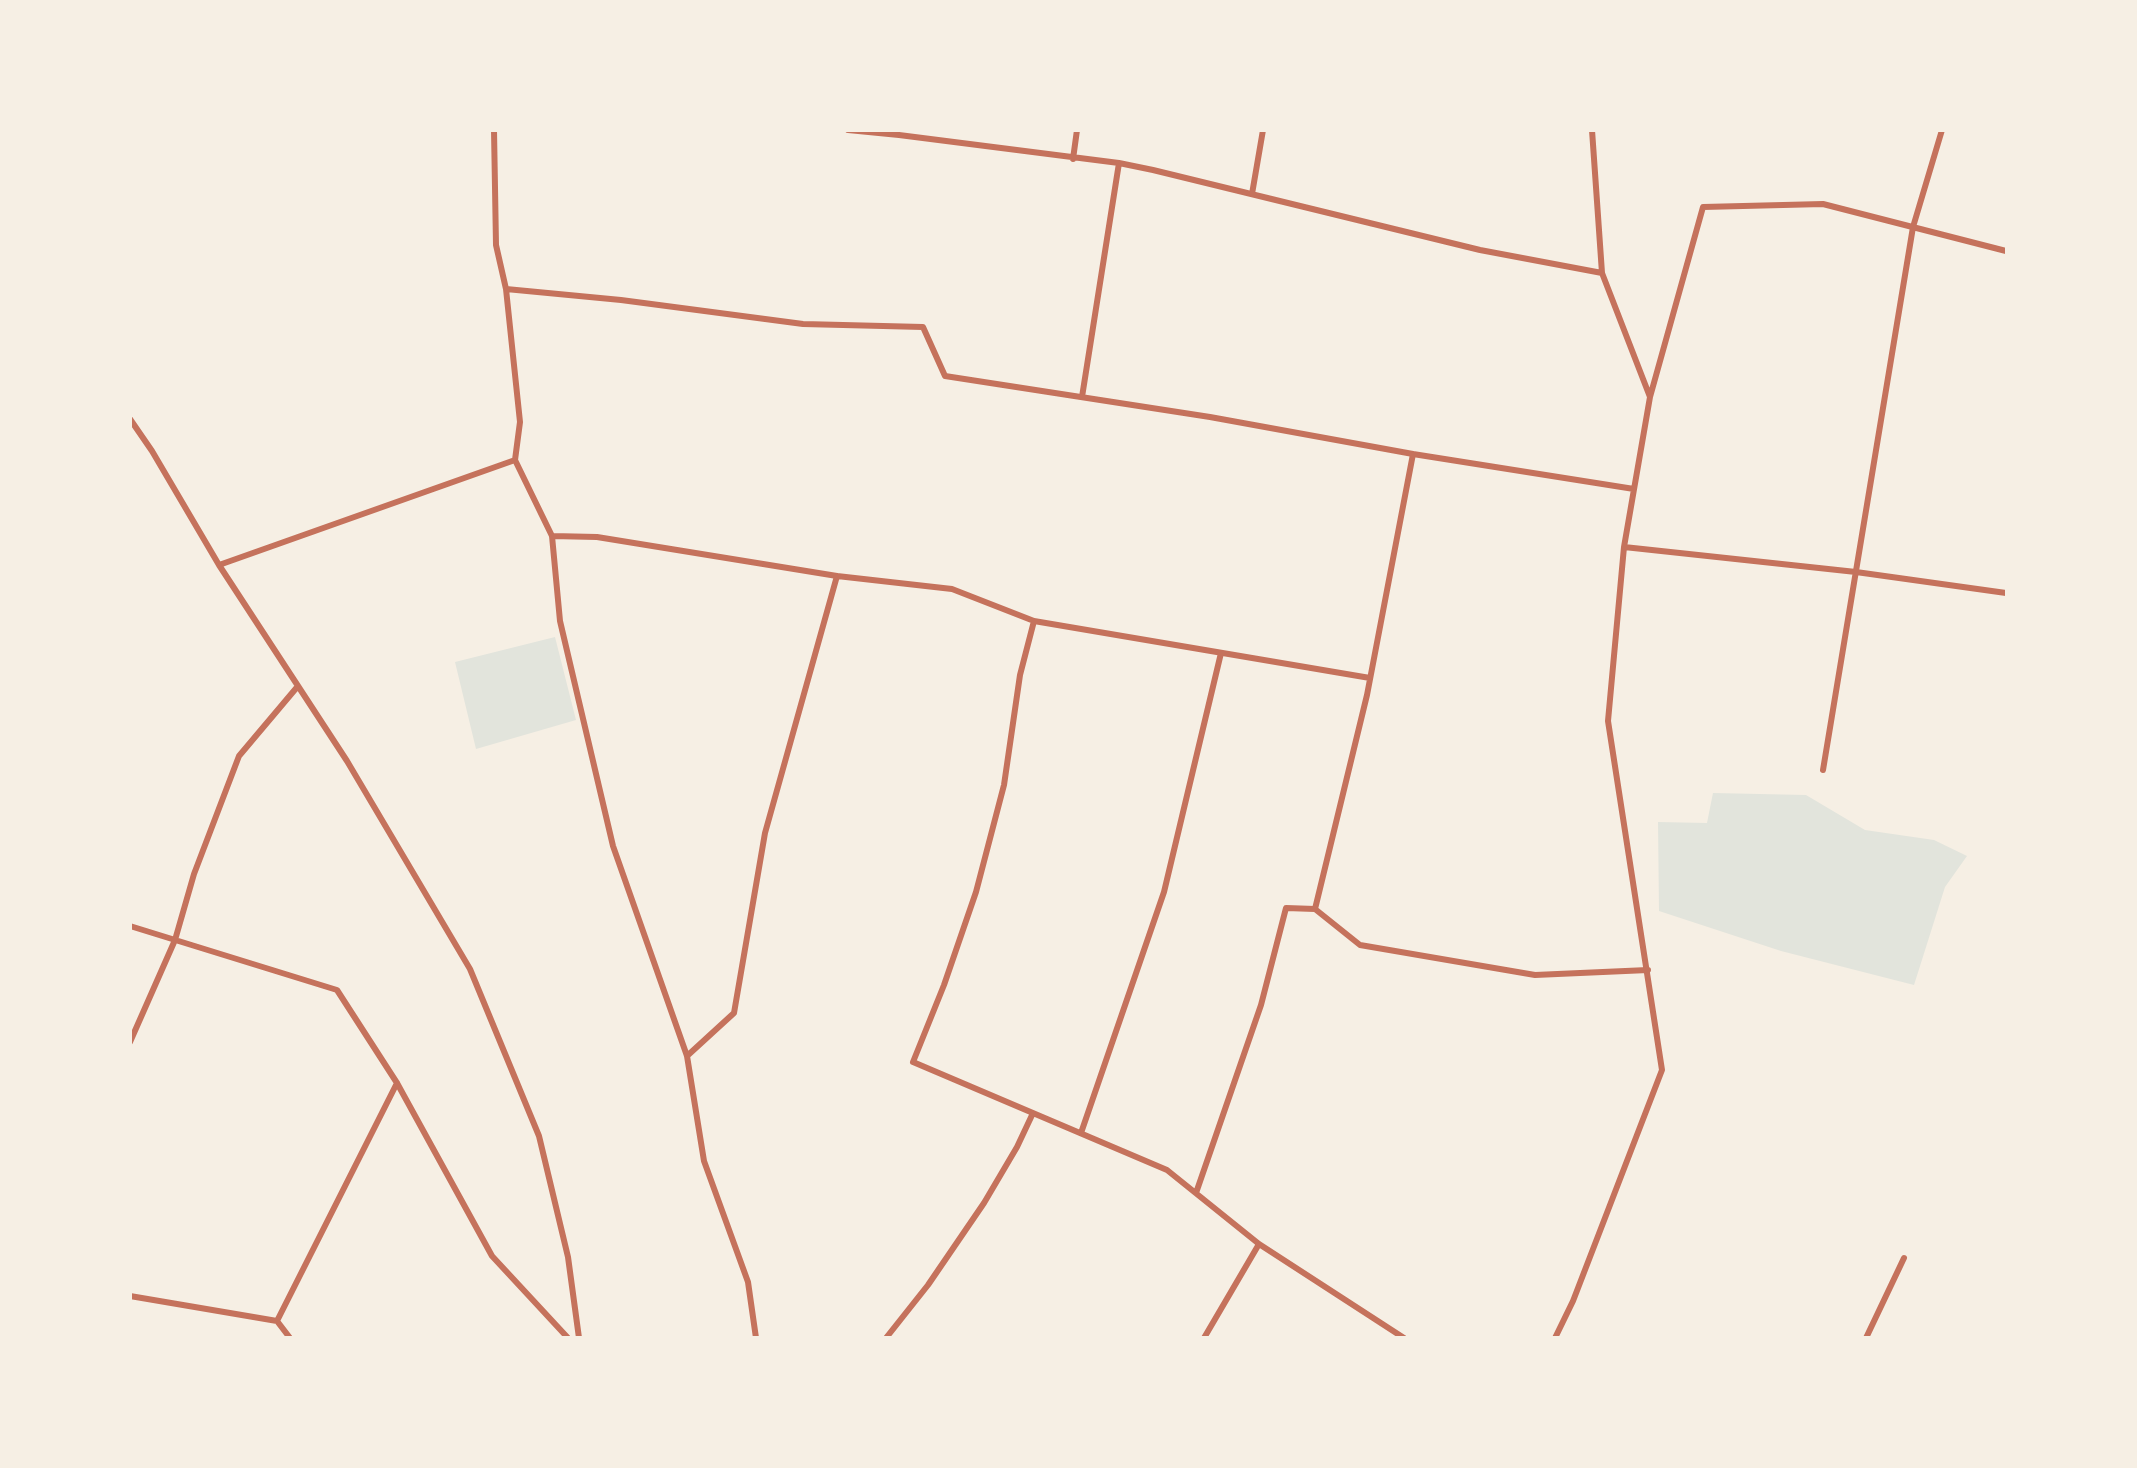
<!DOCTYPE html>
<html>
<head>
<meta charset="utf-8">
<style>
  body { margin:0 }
  #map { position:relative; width:2137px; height:1468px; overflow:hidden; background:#f6efe4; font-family:"PT Sans",sans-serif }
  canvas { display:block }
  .frame { position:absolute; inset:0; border:132px solid #f6efe4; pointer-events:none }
</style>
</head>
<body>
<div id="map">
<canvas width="2137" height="1468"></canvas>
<div class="frame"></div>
</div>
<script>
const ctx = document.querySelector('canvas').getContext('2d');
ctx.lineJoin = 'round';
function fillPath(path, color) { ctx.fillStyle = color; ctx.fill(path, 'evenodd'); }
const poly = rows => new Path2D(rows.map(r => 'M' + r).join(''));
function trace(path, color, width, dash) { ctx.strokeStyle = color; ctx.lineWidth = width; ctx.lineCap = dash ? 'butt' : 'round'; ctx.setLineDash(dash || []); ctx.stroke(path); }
const green = poly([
  [555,637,576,720,476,749,455,662],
  [1713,793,1806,795,1865,830,1934,840,1967,856,1945,887,1914,985,1781,951,1659,911,1658,822,1707,823]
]);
const minor = poly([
  [494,130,496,245,506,289],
  [848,130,899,135,1119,163,1153,170,1480,250,1602,273],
  [1592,130,1602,273,1650,397,1624,547],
  [1073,159,1077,130],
  [1252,194,1263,130],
  [1082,397,1119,163],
  [1650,397,1703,207,1823,204,2006,251],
  [130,419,152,451,219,565,515,460,552,536],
  [1413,454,1634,489],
  [515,460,520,422,506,289,621,300,803,324,923,327,945,376,1210,417,1413,454,1367,695,1315,909,1286,908,1261,1005,1196,1193],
  [219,565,347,761,470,969,539,1136,568,1257,579,1338],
  [1034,621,1370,678],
  [1823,770,1913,227,1942,130],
  [1315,909,1360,945,1535,975,1648,970],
  [130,926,337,990,397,1083,492,1256,568,1338],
  [130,1042,175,940,194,874,239,756,298,686],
  [687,1056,734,1013,765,833,837,576],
  [1081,1133,1164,892,1221,653],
  [130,1296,277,1321,397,1083],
  [277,1321,290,1338],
  [756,1338,748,1282,704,1161,687,1056,613,846,560,621,552,536,597,537,837,576,952,589,1034,621,1020,675,1004,785,976,892,944,985,913,1062,1167,1170,1259,1244,1404,1338],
  [886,1338,928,1285,984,1203,1017,1147,1033,1113],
  [1204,1338,1259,1244],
  [1555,1338,1573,1301,1662,1070,1608,721,1624,547,1856,572,2006,593],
  [1866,1338,1904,1258]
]);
fillPath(green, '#e2e4dc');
trace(minor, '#c5725c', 6);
</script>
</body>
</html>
